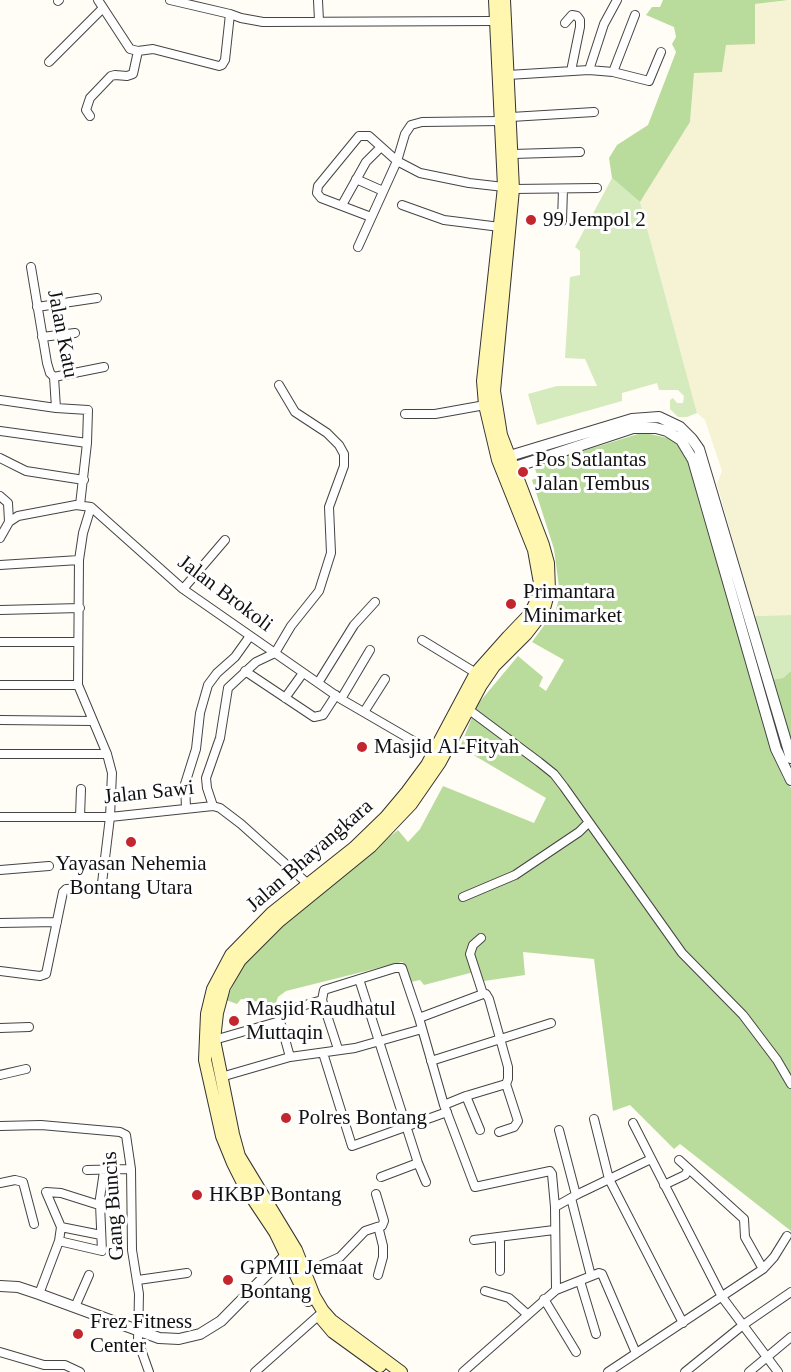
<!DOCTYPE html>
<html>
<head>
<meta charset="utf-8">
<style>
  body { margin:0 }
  canvas { display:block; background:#fffdf5 }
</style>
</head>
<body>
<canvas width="791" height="1372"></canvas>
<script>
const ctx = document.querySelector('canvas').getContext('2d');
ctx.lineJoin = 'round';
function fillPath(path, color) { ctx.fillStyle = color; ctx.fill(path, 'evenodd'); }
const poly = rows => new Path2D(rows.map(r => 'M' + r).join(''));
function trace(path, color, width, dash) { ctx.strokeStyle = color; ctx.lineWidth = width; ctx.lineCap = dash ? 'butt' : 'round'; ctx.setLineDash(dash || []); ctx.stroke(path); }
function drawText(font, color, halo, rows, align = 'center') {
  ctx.font = font + ' Georgia,serif'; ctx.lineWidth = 6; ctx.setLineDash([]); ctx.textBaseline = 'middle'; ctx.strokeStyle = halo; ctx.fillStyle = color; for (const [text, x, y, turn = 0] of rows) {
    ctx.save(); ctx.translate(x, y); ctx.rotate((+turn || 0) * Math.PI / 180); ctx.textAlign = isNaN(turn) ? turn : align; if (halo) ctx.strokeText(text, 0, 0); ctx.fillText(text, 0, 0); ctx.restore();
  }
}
const farmland = poly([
  [791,0,791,615,754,616,717,484,722,471,705,420,697,413,640,202,690,122,694,73,725,45,755,4]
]);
const green = poly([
  [612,178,640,202,697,413,687,417,678,417,670,409,670,400,673,398,677,403,683,403,684,396,678,390,659,390,657,383,622,393,622,401,537,425,528,394,557,386,597,386,585,359,565,358,570,277,580,275,580,251,575,247],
  [791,615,791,671,783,678,771,680,754,616]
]);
const forest = poly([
  [663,0,789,0,755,4,755,44,726,45,722,72,694,73,690,122,640,202,612,178,609,158,617,145,648,125,676,52,672,44,676,37,674,27,646,15,652,7,660,7],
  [638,434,650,434,672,439,686,450,698,499,768,737,783,778,791,788,791,1231,680,1144,674,1149,630,1105,613,1111,594,959,523,952,525,975,484,981,481,974,470,973,424,985,420,980,411,982,405,964,402,962,286,991,278,997,274,1008,270,1009,266,1003,241,999,237,1004,226,1000,246,959,274,931,398,830,408,842,420,829,443,786,534,823,546,798,460,747,477,705,518,656,543,677,539,686,546,691,564,660,532,642,556,609,560,595,554,549,532,480,538,477,534,466],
  [791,671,791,750,771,680,783,678]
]);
const minor = poly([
  [98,0,130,49,138,51,153,49,219,66,222,65,225,60,230,14,241,18,263,22,494,21],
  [170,0,230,14],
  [318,0,319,21],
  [58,1,59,0],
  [565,23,572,15,577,16,580,20,580,27,571,71],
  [49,62,103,8],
  [589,70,604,24,617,0],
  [613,72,635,15],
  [508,75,589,70,613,72,649,81,661,52],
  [90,116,86,110,90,98,111,76,115,75,127,76,133,74,138,51],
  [511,117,594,112],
  [513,154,580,152],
  [356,179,383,191],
  [513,189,597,188],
  [342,205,366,162,381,147],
  [402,205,444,220,500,227],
  [371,217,321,198,317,193,318,186,359,136,369,136,397,161,420,173,469,183,504,187],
  [562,221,563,189],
  [358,247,397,161,405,134,411,125,422,122,502,121],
  [31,267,47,363,50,373,54,377,56,408],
  [37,307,97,298],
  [42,337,75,333],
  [54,377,104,367],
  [0,400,56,408,88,410,87,443,80,505],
  [405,414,435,414,485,405],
  [0,431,87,443],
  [0,458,26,471,84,480],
  [0,496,8,503,9,522],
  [0,538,9,522,18,516,76,505,91,507,183,589,341,699,434,753],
  [0,565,79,560],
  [183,589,225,540],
  [0,610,80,608],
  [422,640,476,673],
  [0,642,78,642],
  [245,671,314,717,323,715,336,695],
  [318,683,354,625,375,602],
  [0,685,78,685],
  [285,698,303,673],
  [341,699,370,650],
  [468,709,539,762,554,774,564,787,682,953,743,1015,777,1060,791,1084],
  [364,712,385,679],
  [0,720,92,721],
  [0,754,107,754],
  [213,806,207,788,206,778,220,738,228,688,256,662,275,653,291,626,319,591,331,553,329,507,344,466,344,454,339,445,327,433,295,412,279,385],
  [186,808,185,784,196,749,200,713,208,685,217,673,235,657,250,636],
  [0,817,110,817,213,806,220,808,241,824,308,884],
  [80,817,81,789],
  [0,870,49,866],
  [463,897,515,875,579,832,589,822],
  [0,923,57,922],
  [481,938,473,945,470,954,483,994],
  [0,971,40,976,46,974,63,892,66,889,97,888,102,883,110,817,112,773,107,754,78,685,79,560,83,533,91,507],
  [359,979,418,1163,426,1182],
  [419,1018,483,994,486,994,489,999,508,1067,508,1079,506,1084,466,1096,444,1105],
  [280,1021,290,1057],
  [0,1028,29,1027],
  [214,1040,280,1021,279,1018,285,1011,322,1000],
  [338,1049,322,1000,324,990,395,968,402,968,419,1018,444,1105,475,1187,550,1171,552,1174,555,1207],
  [323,1053,352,1146,447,1112],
  [431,1061,551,1023],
  [0,1075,26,1069],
  [221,1077,290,1057,355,1048,422,1029],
  [466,1096,480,1130],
  [594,1119,609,1179,683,1323],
  [633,1123,722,1297,778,1372],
  [0,1126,41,1125,120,1132,126,1135,131,1169,132,1250,139,1294,138,1341,149,1372],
  [559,1130,576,1195],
  [499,1132,514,1127,518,1121,506,1084],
  [679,1160,744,1219,745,1237,763,1269],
  [87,1170,131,1169],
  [381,1177,418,1163],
  [0,1183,15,1180,23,1182,34,1224],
  [664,1185,685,1175,689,1169],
  [376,1194,384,1221,382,1226,377,1227],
  [571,1198,591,1276],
  [61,1227,101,1235],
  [474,1240,554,1230],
  [59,1241,102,1251,100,1204],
  [500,1271,500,1237],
  [306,1272,340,1257,365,1231,377,1227,379,1230,383,1246,383,1257,378,1275],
  [138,1280,187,1273],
  [580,1281,596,1334],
  [556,1290,555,1207,576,1195,651,1159],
  [485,1291,509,1298,527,1314],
  [39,1294,59,1241,61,1227,46,1192,61,1193,99,1205,104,1171],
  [544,1299,576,1352],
  [75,1307,89,1275],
  [0,1352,44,1365,65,1365,80,1372],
  [255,1372,318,1316],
  [463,1372,556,1290,599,1273,602,1274,636,1353],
  [608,1372,763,1269,774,1257,787,1236],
  [685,1372,743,1325,791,1292],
  [749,1372,791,1337]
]);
const tertiary = poly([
  [503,458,632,419,659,417,680,427,692,439,699,449,791,758],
  [506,470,633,428,656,428,667,431,681,440,693,460,776,749,791,780],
  [0,1286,18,1287,39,1294,159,1338,179,1339,200,1334,221,1321,287,1254]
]);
const secondary = poly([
  [308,1300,275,1232,245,1187,233,1163,222,1136,205,1060,207,1014,213,989,231,955,272,913,354,848,386,817,407,792,427,765,476,673,508,637,530,614,539,596,540,583,534,550,498,460,485,405,483,381,504,187,495,0],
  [322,1319,333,1332,380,1366],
  [401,1372,331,1320,323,1311,314,1296,296,1250,239,1156,233,1134,214,1040,217,1013,224,987,240,960,279,921,371,846,411,804,440,762,481,685,494,666,526,634,540,616,545,605,549,590,548,563,543,545,501,435,494,391,513,189,504,0]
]);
const markers = [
  [531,220,6,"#c4262e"],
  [523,472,6,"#c4262e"],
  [511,604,6,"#c4262e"],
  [362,747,6,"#c4262e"],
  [131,842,6,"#c4262e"],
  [234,1021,6,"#c4262e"],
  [286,1118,6,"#c4262e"],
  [197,1195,6,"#c4262e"],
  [228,1280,6,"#c4262e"],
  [78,1334,6,"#c4262e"]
];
const poiNames = [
  ["99 Jempol 2",543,220],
  ["Pos Satlantas",535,460],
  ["Jalan Tembus",535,484],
  ["Primantara",523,592],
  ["Minimarket",523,616],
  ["Masjid Al-Fityah",374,747],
  ["Yayasan Nehemia",131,864,"center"],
  ["Bontang Utara",131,888,"center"],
  ["Masjid Raudhatul",246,1009],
  ["Muttaqin",246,1033],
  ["Polres Bontang",298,1118],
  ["HKBP Bontang",209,1195],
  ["GPMII Jemaat",240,1268],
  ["Bontang",240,1292],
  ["Frez Fitness",90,1322],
  ["Center",90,1346]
];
const streetNames = [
  ["Jalan Katu",62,334,79],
  ["Jalan Brokoli",225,594,37],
  ["Jalan Sawi",149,793,-6],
  ["Jalan Bhayangkara",310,856,-41],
  ["Gang Buncis",114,1206,-94]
];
fillPath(farmland, '#f6f3d4');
fillPath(green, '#d5ebbd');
fillPath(forest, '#b9dc9c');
trace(minor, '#444', 10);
trace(tertiary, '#444', 12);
trace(secondary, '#333', 14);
trace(minor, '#fff', 8);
trace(tertiary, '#fff', 10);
trace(secondary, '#fff6b0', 12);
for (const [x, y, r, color] of markers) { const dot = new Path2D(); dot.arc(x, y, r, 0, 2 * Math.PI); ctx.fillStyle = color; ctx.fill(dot); trace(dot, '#fff', 2); }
drawText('21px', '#111', '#fff', poiNames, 'left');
drawText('21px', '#111', '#fff', streetNames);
</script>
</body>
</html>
